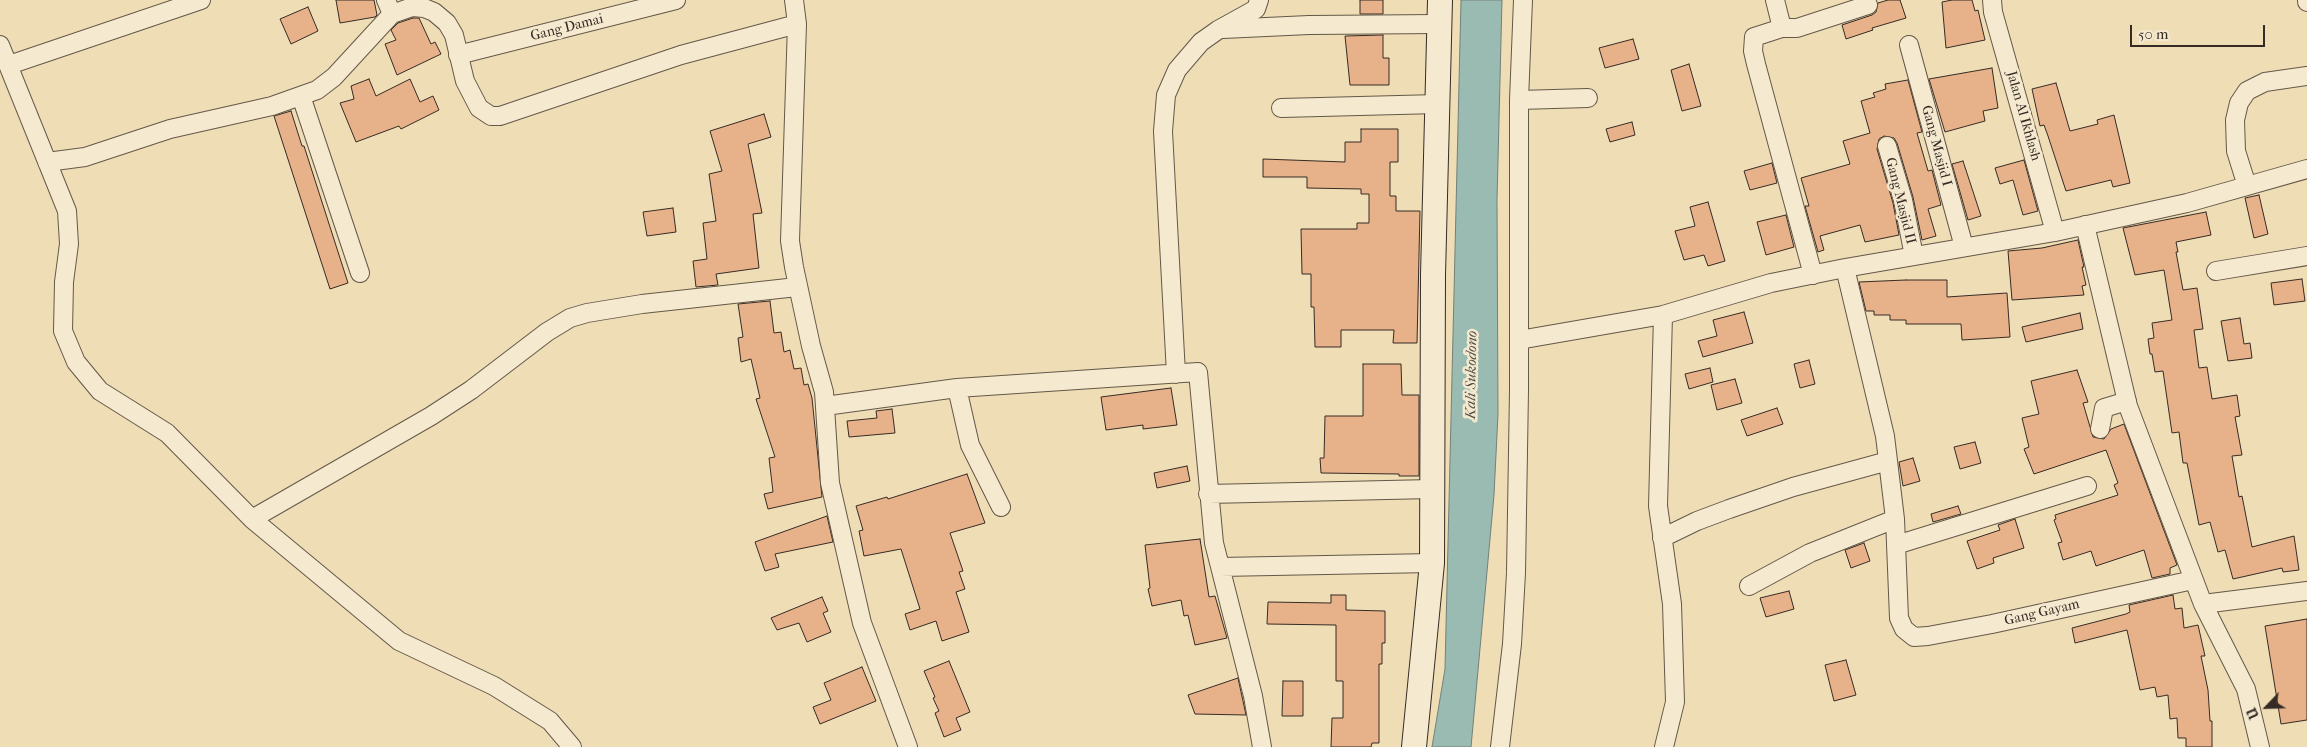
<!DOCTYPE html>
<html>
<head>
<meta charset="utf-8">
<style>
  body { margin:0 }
  #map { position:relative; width:2307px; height:747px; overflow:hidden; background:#efddb6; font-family:"IM FELL French Canon",serif }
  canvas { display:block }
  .north { position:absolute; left:2242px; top:682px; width:50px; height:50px; -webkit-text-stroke:4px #f5e9d0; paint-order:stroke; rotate:246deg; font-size:14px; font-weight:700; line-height:20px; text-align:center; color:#362b24 }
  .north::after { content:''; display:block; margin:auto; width:18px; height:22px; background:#362b24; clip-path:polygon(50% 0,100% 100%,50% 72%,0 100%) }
  .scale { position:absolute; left:2130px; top:25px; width:135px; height:22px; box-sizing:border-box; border:2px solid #362b24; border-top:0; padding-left:6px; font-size:15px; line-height:18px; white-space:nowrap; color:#362b24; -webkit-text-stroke:4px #f5e9d0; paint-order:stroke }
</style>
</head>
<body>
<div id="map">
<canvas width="2307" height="747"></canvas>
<div class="north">U</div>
<div class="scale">50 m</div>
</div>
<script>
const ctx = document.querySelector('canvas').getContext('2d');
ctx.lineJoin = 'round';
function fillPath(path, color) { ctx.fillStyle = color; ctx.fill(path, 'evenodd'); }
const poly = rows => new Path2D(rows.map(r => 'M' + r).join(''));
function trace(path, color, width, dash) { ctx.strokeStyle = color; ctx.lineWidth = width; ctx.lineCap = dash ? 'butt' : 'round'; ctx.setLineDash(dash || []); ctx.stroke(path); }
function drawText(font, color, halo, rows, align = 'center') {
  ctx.font = font + ' "IM FELL French Canon",serif'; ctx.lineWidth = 5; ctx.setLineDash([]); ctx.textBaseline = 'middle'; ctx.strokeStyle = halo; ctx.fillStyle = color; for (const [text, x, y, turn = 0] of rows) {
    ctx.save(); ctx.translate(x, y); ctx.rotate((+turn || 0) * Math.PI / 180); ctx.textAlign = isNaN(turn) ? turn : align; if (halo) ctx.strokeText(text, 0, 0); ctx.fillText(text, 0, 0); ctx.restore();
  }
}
const water = poly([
  [1461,0,1502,0,1497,200,1498,414,1494,495,1471,747,1432,747,1445,669,1461,0]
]);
const building = poly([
  [336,0,374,0,377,15,375,17,340,23,336,0],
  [1360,0,1383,0,1383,14,1360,14,1360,0],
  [1888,0,1900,0,1906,18,1872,28,1873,30,1846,39,1842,25,1872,15,1876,12,1878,3,1888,0],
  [1952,0,1972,0,1975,11,1978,10,1985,40,1946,48,1942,2,1952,0],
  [308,7,318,31,291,44,280,19,308,7],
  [413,18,419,18,431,44,435,42,441,54,397,75,385,44,396,40,391,30,398,23,413,18],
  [1383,35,1383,58,1389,58,1389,85,1350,85,1345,36,1383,35],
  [1633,39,1639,59,1605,68,1599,48,1633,39],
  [1689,64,1701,106,1682,111,1671,70,1689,64],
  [1992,68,1998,108,1983,111,1985,121,1945,132,1929,79,1992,68],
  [369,79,376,96,410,79,420,102,433,96,439,110,401,129,399,126,356,142,340,103,354,99,351,86,369,79],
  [1908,80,1922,132,1917,133,1928,171,1932,170,1941,205,1928,209,1936,236,1922,240,1913,197,1897,143,1894,138,1884,136,1879,139,1877,149,1893,203,1899,235,1865,242,1860,225,1820,236,1824,250,1818,252,1805,206,1809,206,1801,178,1850,164,1843,141,1870,133,1861,101,1875,97,1873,93,1886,89,1885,84,1908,80],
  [2056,83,2070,131,2098,124,2097,120,2114,115,2130,183,2113,187,2111,180,2066,191,2048,136,2044,125,2040,126,2032,89,2056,83],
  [291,111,302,146,304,146,348,283,330,289,274,116,291,111],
  [764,114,771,137,748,144,762,213,753,214,759,268,716,274,718,285,696,287,693,261,707,259,703,223,716,221,709,174,722,171,710,131,764,114],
  [1632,122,1635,135,1610,142,1606,129,1632,122],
  [1361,129,1398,129,1398,162,1390,162,1390,196,1396,196,1396,211,1420,211,1417,343,1393,343,1394,330,1341,330,1341,347,1315,347,1314,307,1311,307,1311,274,1302,274,1301,229,1357,229,1357,223,1369,223,1369,194,1361,194,1361,189,1307,188,1307,177,1263,177,1263,159,1345,162,1345,142,1361,142,1361,129],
  [2024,160,2038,211,2023,215,2013,180,2000,184,1995,168,2024,160],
  [1963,161,1981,216,1968,220,1952,164,1963,161],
  [1772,163,1777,183,1750,190,1744,171,1772,163],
  [2259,195,2268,234,2254,238,2245,198,2259,195],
  [1708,202,1725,261,1708,266,1704,255,1684,260,1675,231,1695,226,1690,207,1708,202],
  [673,208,676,232,647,236,643,212,673,208],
  [2206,212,2211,235,2176,242,2178,252,2176,252,2183,290,2197,288,2203,329,2194,330,2199,368,2207,367,2212,399,2237,395,2240,416,2235,417,2242,455,2232,456,2239,497,2242,496,2252,547,2294,536,2299,570,2283,572,2282,568,2233,579,2225,550,2218,552,2210,522,2199,525,2187,463,2183,463,2179,432,2172,433,2163,371,2155,372,2152,354,2150,354,2148,339,2154,338,2152,323,2172,320,2164,270,2135,275,2123,228,2206,212],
  [1786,215,1794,247,1766,255,1757,222,1786,215],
  [2078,240,2084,267,2082,267,2086,285,2082,286,2084,295,2012,300,2008,251,2042,248,2078,240],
  [2302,279,2305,301,2274,305,2271,283,2302,279],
  [1906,280,1947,280,1947,297,2007,293,2010,337,1962,340,1961,324,1906,324,1906,320,1890,320,1890,315,1874,315,1874,311,1866,311,1859,282,1906,280],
  [770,301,774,333,781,332,784,352,790,350,794,369,801,368,804,385,808,384,812,398,822,497,768,509,764,494,773,492,769,458,775,457,756,399,760,398,751,359,741,362,738,338,743,337,738,304,770,301],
  [1744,312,1753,343,1703,357,1698,341,1717,336,1713,320,1744,312],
  [2080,313,2083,329,2026,342,2022,327,2080,313],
  [2240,318,2244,344,2250,343,2252,358,2228,361,2221,321,2240,318],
  [1809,360,1815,384,1800,388,1794,364,1809,360],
  [1363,364,1401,364,1402,395,1419,395,1419,476,1399,476,1399,474,1321,473,1320,458,1324,458,1325,416,1363,416,1363,364],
  [1710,368,1713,382,1689,389,1685,374,1710,368],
  [2077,370,2088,402,2083,403,2093,437,2104,439,2111,429,2124,424,2177,565,2170,568,2170,574,2152,578,2144,550,2096,566,2091,551,2063,560,2058,543,2062,542,2054,520,2056,519,2055,515,2118,495,2114,485,2118,483,2106,450,2034,474,2024,449,2029,447,2022,418,2039,414,2031,381,2077,370],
  [1735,379,1742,403,1717,410,1711,385,1735,379],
  [1171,388,1177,425,1143,429,1143,425,1106,430,1101,397,1171,388],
  [1777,408,1783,424,1747,436,1741,420,1777,408],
  [892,409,895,433,849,437,847,421,877,418,876,411,892,409],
  [1975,442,1981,463,1960,469,1954,447,1975,442],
  [1913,458,1920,481,1903,486,1899,462,1913,458],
  [1187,466,1190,481,1157,488,1154,473,1187,466],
  [967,474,985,523,950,533,963,571,959,572,965,589,956,592,969,632,942,641,936,621,910,630,905,614,920,609,901,549,864,556,859,531,863,530,856,506,887,497,888,499,967,474],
  [1958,506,1961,514,1933,522,1931,514,1958,506],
  [827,516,833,542,775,554,779,567,765,571,755,542,827,516],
  [2015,519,2024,548,1993,558,1994,563,1977,569,1967,541,2000,530,1998,525,2015,519],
  [1200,539,1209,597,1215,596,1227,638,1195,645,1188,615,1184,616,1181,600,1152,606,1148,589,1150,588,1145,545,1200,539],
  [1864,543,1870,561,1851,568,1845,550,1864,543],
  [1789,591,1794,609,1766,617,1760,598,1789,591],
  [1331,595,1346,595,1346,610,1385,611,1385,643,1382,643,1382,664,1379,664,1379,743,1372,743,1371,747,1331,747,1332,718,1343,718,1343,681,1336,681,1336,625,1267,624,1268,602,1331,603,1331,595],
  [2173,595,2175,609,2182,608,2184,628,2198,625,2205,656,2201,656,2208,690,2210,721,2212,721,2212,747,2186,747,2186,738,2178,738,2177,718,2170,719,2168,695,2157,697,2155,687,2140,690,2127,630,2075,643,2072,628,2126,614,2130,612,2129,605,2173,595],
  [822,597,828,611,823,613,831,632,807,642,799,623,777,630,771,618,822,597],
  [2307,619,2307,720,2281,724,2265,626,2307,619],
  [1846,660,1856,695,1834,701,1825,665,1846,660],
  [949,661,970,712,956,718,961,730,944,737,935,713,939,711,933,698,935,697,924,671,949,661],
  [862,667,876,701,820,724,813,707,831,700,824,683,862,667],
  [1238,678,1246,715,1195,714,1188,695,1238,678],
  [1283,681,1303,681,1303,716,1282,716,1283,681]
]);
const street = poly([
  [386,0,392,14],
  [794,0,797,24,790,241,794,267,811,346,824,392,830,483,862,623,908,747],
  [1775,0,1782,28],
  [1992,0,1993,12,2055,232],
  [2307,0,2307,2],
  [1223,29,1309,25,1439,24],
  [0,45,67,211,69,244,64,282,63,331,76,362,100,391,167,433,252,519,399,641,494,686,550,721,572,747],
  [1909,45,1964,247],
  [458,55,676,0],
  [9,65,201,0],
  [301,96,360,273],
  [1519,100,1588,98],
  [1281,108,1438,104],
  [1887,146,1903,200,1914,256],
  [47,162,85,157,170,129,272,106,317,90,334,77,392,14,412,7,424,8,434,12,447,23,454,35,465,81,479,108,491,116,500,116,681,55,797,24],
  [2247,186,2236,151,2235,120,2239,103,2247,91,2265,82,2307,76],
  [2085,225,2128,406,2203,604,2246,689,2260,747],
  [1845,268,1885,436,1895,519,1899,618,1904,629,1914,637,1928,636,1992,624,2193,580],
  [2216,271,2307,256],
  [1813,275,1756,64,1753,51,1754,37,1782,28,1797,28,1868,5],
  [1663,315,1658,506,1672,604,1675,702,1664,747],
  [1519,340,1663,315,1771,283,1845,268,2055,232,2187,203,2307,169],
  [1176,374,1163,131,1166,95,1177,70,1201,42,1218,30,1256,9,1259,0],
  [957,388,970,445,1001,507],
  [825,406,957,388,1198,372,1214,543,1253,696,1262,747],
  [2100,429,2104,408,2127,401],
  [1208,494,1432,489],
  [252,519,431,416,471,390,547,332,570,318,587,313,642,304,797,287],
  [1662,538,1697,521,1729,509,1793,487,1888,461],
  [1896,545,2087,486],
  [1220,567,1432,563],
  [1749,586,1810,553,1895,519],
  [2203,604,2307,591],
  [1500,747,1512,644,1516,573,1519,390,1519,100,1523,0]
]);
const secondary = poly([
  [1414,747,1432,563,1433,275,1440,0]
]);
const streetNames = [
  ["Gang Damai",567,28,-14],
  ["Jalan Al Ikhlash",2023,116,74],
  ["Gang Masjid I",1936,146,75],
  ["Gang Masjid II",1900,201,76],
  ["Gang Gayam",2042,613,-13]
];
const waterNames = [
  ["Kali Sukodono",1472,375,-89]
];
fillPath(water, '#9abbb1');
trace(water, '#728179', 1);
fillPath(building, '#e7b18a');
trace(building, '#362b24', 1);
trace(street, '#645848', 20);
trace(secondary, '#362b24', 26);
trace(street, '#f5e9d0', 18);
trace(secondary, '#f5e9d0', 24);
drawText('14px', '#362b24', '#f5e9d0', streetNames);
drawText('italic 15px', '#4f4f47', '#f5e9d0', waterNames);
</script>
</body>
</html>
